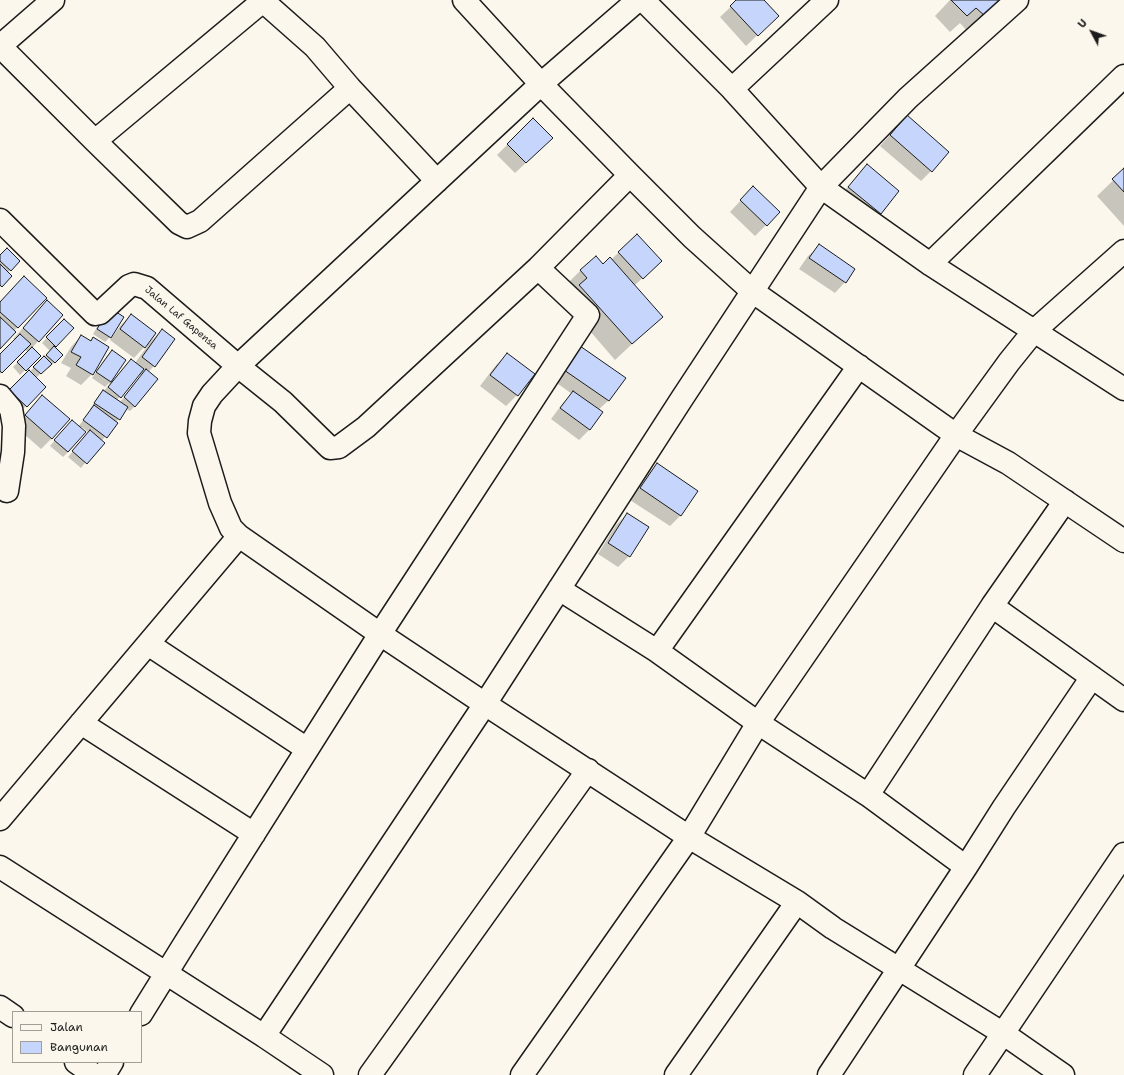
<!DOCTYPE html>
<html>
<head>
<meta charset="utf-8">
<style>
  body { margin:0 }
  #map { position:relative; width:1124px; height:1075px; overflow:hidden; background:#fbf7ec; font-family:"Shantell Sans",sans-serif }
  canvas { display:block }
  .legend { position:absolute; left:12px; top:1011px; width:130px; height:52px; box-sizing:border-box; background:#fbf7ec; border:1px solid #a29f99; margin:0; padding:5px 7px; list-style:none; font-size:12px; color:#1c1c1c }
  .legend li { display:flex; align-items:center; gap:8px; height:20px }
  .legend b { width:20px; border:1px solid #a29f99 }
  .north { position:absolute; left:1072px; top:12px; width:40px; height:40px; -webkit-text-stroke:3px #fbf7ec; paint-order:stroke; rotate:311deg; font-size:11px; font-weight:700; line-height:16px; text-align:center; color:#1c1c1c }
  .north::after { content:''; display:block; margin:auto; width:14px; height:18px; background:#1c1c1c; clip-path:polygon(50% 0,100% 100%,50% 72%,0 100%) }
</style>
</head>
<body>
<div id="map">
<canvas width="1124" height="1075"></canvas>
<ul class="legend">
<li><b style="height:5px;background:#fbf7ec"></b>Jalan</li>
<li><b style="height:11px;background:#c6d5fb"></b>Bangunan</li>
</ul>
<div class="north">U</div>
</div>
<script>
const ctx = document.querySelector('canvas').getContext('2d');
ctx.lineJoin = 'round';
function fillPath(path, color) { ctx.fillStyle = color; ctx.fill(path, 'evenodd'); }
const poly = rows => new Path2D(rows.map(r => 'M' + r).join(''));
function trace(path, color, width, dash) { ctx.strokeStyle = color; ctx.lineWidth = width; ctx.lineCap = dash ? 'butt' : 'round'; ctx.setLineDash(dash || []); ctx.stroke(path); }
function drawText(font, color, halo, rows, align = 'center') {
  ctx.font = font + ' "Shantell Sans",sans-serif'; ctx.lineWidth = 3; ctx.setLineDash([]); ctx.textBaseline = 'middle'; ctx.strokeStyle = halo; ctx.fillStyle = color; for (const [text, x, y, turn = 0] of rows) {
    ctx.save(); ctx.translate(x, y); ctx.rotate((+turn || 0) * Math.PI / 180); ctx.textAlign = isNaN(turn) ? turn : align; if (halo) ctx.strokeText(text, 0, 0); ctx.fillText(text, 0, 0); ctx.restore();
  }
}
const shadow = poly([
  [738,0,763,0,767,26,746,46,720,17],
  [950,0,1001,0,968,32,960,23,950,32,935,16],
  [907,116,931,171,921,181,880,146],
  [508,144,541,149,515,173,497,155],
  [867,165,898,191,869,224,838,198],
  [1124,170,1124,226,1097,196],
  [743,198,766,225,755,236,730,212],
  [819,246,845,282,835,293,799,269,808,256],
  [619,252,650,271,634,286,661,317,615,360,564,301,564,287,580,271,596,257,603,265,611,260],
  [0,256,19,261,7,273,11,276,0,287],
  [45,298,14,331,0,348,0,303],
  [37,312,62,315,32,348,39,356,20,375,13,367,28,352,24,349,0,374,0,355,15,340,13,339],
  [105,314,110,337,105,342,93,334],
  [131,315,149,343,162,330,154,366,148,372,135,406,130,411,126,409,81,468,68,457,89,433,82,427,68,452,63,457,50,446,67,426,78,427,91,410,90,409,98,397,110,384,109,383,105,387,92,378,107,356,112,351,111,380,112,381,131,360,135,363,148,345,147,344,134,358,110,340,120,326],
  [139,374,142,376,120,402,117,400],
  [64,320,72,328,54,348,61,355,49,368,48,366,36,378,26,406,16,417,0,402,50,351,42,343],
  [81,336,90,342,93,338,92,374,81,385,66,376,71,368,61,363,71,347],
  [507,355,533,375,517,395,506,406,480,386,496,365],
  [570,358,624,378,608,401,598,410,590,429,579,440,551,419,563,403,572,394,554,381],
  [32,407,52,438,41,449,15,426],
  [657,465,696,492,680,516,670,526,630,500,646,475],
  [627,514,629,556,618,567,598,554,616,525]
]);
const building = poly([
  [736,0,764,0,779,16,758,36,730,6,736,0],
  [951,0,1002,0,985,16,976,8,967,16,951,0],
  [907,115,949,152,932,172,890,135,907,115],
  [533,118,553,138,526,163,507,144,533,118],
  [867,164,899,191,881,214,848,187,867,164],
  [1124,168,1124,192,1112,179,1124,168],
  [753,186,780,212,767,226,740,200,753,186],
  [637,234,662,261,643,279,618,252,637,234],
  [819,244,855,269,846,283,809,258,819,244],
  [7,248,20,261,11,271,0,261,0,255,7,248],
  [596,256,603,264,610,257,663,317,632,344,579,285,587,278,580,270,596,256],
  [0,264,12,276,2,287,0,285,0,264],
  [24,276,47,298,18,328,0,312,0,302,24,276],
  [47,300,63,315,39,342,23,328,47,300],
  [110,308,124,317,111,338,97,329,110,308],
  [131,314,156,333,145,348,120,329,131,314],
  [0,317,16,332,0,349,0,317],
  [64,319,74,328,56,347,46,337,64,319],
  [162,329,175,339,155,367,142,357,162,329],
  [20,334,31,344,2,373,0,371,0,354,20,334],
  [81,335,91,341,93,337,109,347,93,375,76,365,81,357,71,352,81,335],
  [54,346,63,355,55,363,46,355,54,346],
  [580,346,626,378,609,401,564,370,580,346],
  [32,347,41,356,26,371,17,362,32,347],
  [112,350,126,360,111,382,96,372,112,350],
  [507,353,535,374,518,396,490,375,507,353],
  [44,356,52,364,41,374,33,367,44,356],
  [131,359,144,369,121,398,108,387,131,359],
  [146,369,158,379,135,407,124,397,146,369],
  [29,370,46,387,27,407,9,390,29,370],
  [103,390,128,407,120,420,94,403,103,390],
  [573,391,603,412,590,430,560,408,573,391],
  [42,395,70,419,52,439,25,415,42,395],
  [94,405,118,423,107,438,83,420,94,405],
  [72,420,86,432,68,452,54,440,72,420],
  [90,430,105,443,87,464,72,451,90,430],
  [657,463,698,491,681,516,640,488,657,463],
  [627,513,649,527,630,557,608,543,627,513]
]);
const minor = poly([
  [53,0,0,46,95,141,179,223,187,227,200,221,350,88],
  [464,0,541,84,630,175,692,237,752,291,956,435,1008,463,1124,541],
  [638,0,541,84,238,366,212,394,204,406,200,421,199,433,220,503,231,528,239,536,380,634,485,704,689,837,797,902,833,928,1004,1034,1063,1075],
  [643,0,732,89,821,187,930,264,1124,389],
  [263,1,315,47,350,88,437,181],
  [732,89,827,0],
  [95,141,264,0],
  [0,220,95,314,100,313,129,286,134,284,147,288,238,366,283,402,330,448,339,447,366,427,538,268,630,175],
  [930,264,1124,76],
  [0,396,11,409,14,426,13,452,7,491],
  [559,589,657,651,758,723,868,795,966,867],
  [992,606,1124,700],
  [148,644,307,749],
  [657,651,859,366],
  [81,723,254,834],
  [868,795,992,606,1065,501],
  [0,819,239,536],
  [0,867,264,1036,322,1075],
  [0,1007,13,1016],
  [141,1014,185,943,380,634,588,315,538,268],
  [264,1036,485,704,681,400,821,187,908,98,1017,0],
  [76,1062,94,1075],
  [104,1075,112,1062],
  [370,1075,588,770],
  [522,1075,689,837,758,723,956,435,1009,362,1034,331,1124,251],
  [676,1075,797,902],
  [829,1075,966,867,1004,807,1092,677],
  [975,1075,1124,854]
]);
const streetNames = [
  ["Jalan Laf Gapensa",181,318,40]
];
fillPath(shadow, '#0003');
fillPath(building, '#c6d5fb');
trace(building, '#1c1c1c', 1);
trace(minor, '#1c1c1c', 25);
trace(minor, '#fbf7ec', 22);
drawText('10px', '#1c1c1c', '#fbf7ec', streetNames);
</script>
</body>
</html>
